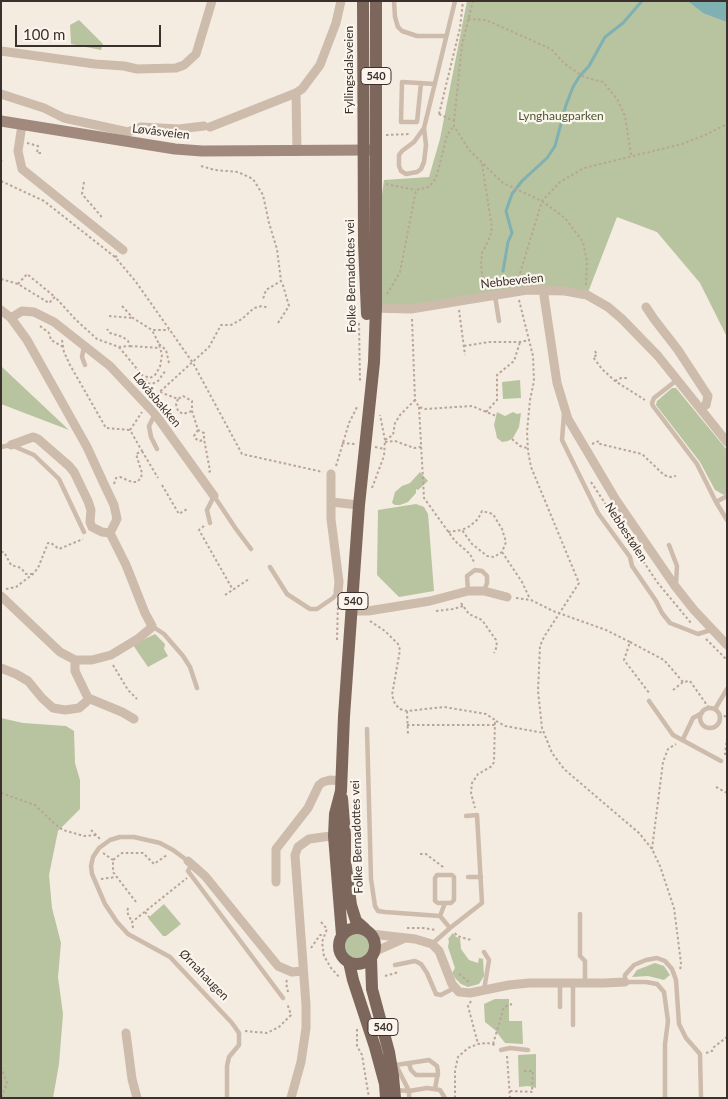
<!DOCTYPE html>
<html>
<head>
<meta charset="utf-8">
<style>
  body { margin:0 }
  #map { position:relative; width:728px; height:1099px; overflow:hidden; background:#f4ebe1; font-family:Lato,sans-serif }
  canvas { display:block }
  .frame { position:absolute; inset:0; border:2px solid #3b302b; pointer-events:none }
  .scale { position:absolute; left:15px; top:25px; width:146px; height:22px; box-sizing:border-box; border:2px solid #3b302b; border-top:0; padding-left:6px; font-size:15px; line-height:18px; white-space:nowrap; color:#3b302b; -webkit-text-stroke:4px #fbf5ee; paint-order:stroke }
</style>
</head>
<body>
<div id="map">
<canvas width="728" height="1099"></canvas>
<div class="frame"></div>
<div class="scale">100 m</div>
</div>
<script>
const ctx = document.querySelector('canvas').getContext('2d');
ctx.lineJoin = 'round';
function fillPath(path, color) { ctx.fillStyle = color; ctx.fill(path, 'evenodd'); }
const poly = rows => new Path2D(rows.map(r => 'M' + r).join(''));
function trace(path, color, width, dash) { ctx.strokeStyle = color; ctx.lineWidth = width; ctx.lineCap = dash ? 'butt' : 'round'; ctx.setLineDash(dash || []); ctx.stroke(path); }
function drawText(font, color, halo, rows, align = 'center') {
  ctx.font = font + ' Lato,sans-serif'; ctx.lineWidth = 4.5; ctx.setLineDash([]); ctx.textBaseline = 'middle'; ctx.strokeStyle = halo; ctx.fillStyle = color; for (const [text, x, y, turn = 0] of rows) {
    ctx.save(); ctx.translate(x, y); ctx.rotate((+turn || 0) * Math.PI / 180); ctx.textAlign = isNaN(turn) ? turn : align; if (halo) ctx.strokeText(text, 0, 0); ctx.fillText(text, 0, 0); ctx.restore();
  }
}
const green = poly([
  [467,1,727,1,727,337,700,283,657,232,617,217,587,295,543,289,411,309,376,308,375,244,384,180,429,177,440,139],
  [79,20,103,44,101,50,71,44,70,25],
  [1,366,2,367,69,430,1,404],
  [520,380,521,398,503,399,502,382],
  [672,388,676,388,727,450,727,493,724,495,715,490,700,462,656,405,657,401],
  [497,412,505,416,513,412,517,414,521,413,519,427,513,438,508,441,502,442,497,438,496,433,494,425],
  [420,472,428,481,418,490,416,489,416,493,408,502,400,505,395,505,392,503,395,492,402,486,410,483],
  [416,504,424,507,428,514,434,591,399,597,377,575,378,510],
  [155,634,165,644,164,649,168,656,148,667,133,645],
  [1,718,23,723,66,726,74,731,75,763,80,780,80,809,58,831,49,875,52,908,61,943,58,977,63,1014,59,1064,53,1098,1,1098],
  [164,904,181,924,166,936,163,936,148,918],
  '344 946a13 13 0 1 1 26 0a13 13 0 1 1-26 0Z',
  [453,933,456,937,460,938,461,949,469,960,478,963,479,958,483,959,484,976,479,984,468,987,461,984,455,978,452,973,455,968,448,947,449,941,448,939],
  [655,963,664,966,670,975,664,980,648,976,632,977,637,970],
  [495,999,509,999,509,1021,522,1021,523,1044,505,1043,495,1030,485,1022,484,1004],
  [536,1054,536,1088,528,1086,519,1087,518,1055]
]);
const water = poly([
  [688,1,727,1,727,22,703,13]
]);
const stream = poly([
  [503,271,508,242,512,233,506,211,512,194,522,181,547,158,555,146,566,105,573,87,579,77,589,66,605,37,623,23,642,1]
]);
const path = poly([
  [468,19,486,20,551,49,565,64,584,77,603,82,617,99,625,116,631,155],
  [439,114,454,121,454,126,469,150,503,183,542,201,565,218,583,242,587,261,586,285],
  [439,114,460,28,463,1],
  [454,121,462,45,473,1],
  [386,135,411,134],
  [27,143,38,146,37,153,42,153],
  [1,161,2,160],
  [482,164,492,228,490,237,482,253,481,265,484,289],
  [201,166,215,170,238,172,253,179,263,195,269,223,277,249,281,281,266,290,263,299],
  [1,181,44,201,115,257],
  [84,182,82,194,101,216,101,219],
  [386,184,416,190],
  [117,256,115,257,136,282,193,363,242,454,323,472],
  [1,279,18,284,49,303,55,297,76,320,97,339,119,347,130,346,128,341,123,337,110,333,107,329],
  [517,283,542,201,560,182,584,168,682,144,705,135,727,124],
  [18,284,27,274,55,297],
  [387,294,400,272,416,190,429,187,434,181,437,175,447,135,454,126],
  [519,300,533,356,534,381,530,400,527,432,528,451,531,467,579,583,544,637,540,646,538,691,542,728,552,753,564,769,639,833,652,849,660,866,674,908,681,963,680,971],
  [122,306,133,318,152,330,169,330],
  [459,310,465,355],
  [109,316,133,318],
  [412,319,415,400,419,407,425,409,472,406,496,416],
  [278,323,289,306,282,282],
  [359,323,360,381],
  [40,326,49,333,51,340,63,347],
  [62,340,64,352,70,365,106,428,130,430],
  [159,344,166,350,169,363],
  [130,346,160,348],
  [464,346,489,342,520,342,530,340],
  [119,347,142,375,150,378,155,375,160,367,162,355,159,344,152,330],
  [595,351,597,355,593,357,602,369,615,381,645,400],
  [146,379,147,383,152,384,158,381,166,370],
  [615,381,621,378,628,378],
  [160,392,178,399,183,396,192,401,192,411,198,430,204,433,204,439,210,471,208,474],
  [153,398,209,347,221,325,231,325,242,319,254,308,262,306,269,308],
  [178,399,176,404,178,411,183,414,192,411],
  [419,407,424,498,455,541,470,554,475,564],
  [486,412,497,400,497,375,514,361,520,342],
  [198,430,194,436,196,439,200,441,204,439],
  [512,439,520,446,527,448],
  [385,440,393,435,395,423,400,415,415,400],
  [385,442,395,441,414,448,421,447],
  [342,443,355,444],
  [592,444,599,441,600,444,642,454,664,475,670,477,676,476],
  [375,447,385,449],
  [142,451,158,478],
  [336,466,349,423,358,405],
  [591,482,657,582,691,623],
  [114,484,116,478,120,477,132,482,137,482,141,478,142,473,136,454,142,451,130,430,142,412],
  [162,485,179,514,187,509],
  [372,488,384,456,385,440,380,415],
  [204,526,199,530,233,590],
  [448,532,462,530,472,544,487,556,494,557,502,552,506,542,502,529,493,514,482,511,478,519,470,526,462,530],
  [1,552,4,552,11,565,21,568,26,574,33,574],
  [502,552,522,582,530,599],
  [6,589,16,587,33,574,38,568,48,543,51,543,59,549,83,539],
  [225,595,249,579],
  [516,598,531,600,553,611,606,630,630,642,624,660,650,694],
  [461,603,469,614,482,620,496,640,497,646,494,653],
  [436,611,453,609,463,606],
  [370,621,385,631,398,644,400,650,392,695,395,704,400,709,407,711,444,707,486,714,495,720,494,762,492,766,478,774,472,783,471,793,475,808],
  [706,639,727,660],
  [337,640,338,602],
  [630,642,664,660,683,682],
  [113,665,128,690,137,699],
  [673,690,683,682,690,681,709,708],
  [407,711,408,735],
  [719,714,727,717],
  [496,721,505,726,544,733],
  [407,725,495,725],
  [725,755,727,738],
  [716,787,727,793],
  [1,793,35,805,56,825,63,830,84,836,96,835],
  [91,830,101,840],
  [652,849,663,762,668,749,676,744],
  [103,853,113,860],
  [420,854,426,854,443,867,443,869],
  [101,879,116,877],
  [136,902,113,872,113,860,122,853,143,853,154,864,167,855],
  [128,908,127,912,132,922],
  [145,912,149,917],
  [321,922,327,929,322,942,324,956,331,968,340,978],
  [133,928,132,922,187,878],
  [407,928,423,928,436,930],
  [455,933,457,936,471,940],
  [311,948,320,935,322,935],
  [459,974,469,982,469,984],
  [385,976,399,972],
  [287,980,286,983,288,992],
  [471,1001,468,1006,478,1044],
  [357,1029,357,1046,362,1055,369,1098],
  [245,1031,267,1033,279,1027,291,1015,287,1003],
  [493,1044,504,1007,512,1004],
  [706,1053,712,1051,714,1047,727,1037],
  [507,1056,510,1098],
  [1,1067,7,1083,1,1098],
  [524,1071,533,1071,532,1092],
  [510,1091,535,1092],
  [455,1098,455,1070,458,1057,468,1048,478,1044,487,1043,496,1045]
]);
const service = poly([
  [394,1,395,17,398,27,402,31,417,36,446,36],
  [421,83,417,122,401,122,402,82,435,84],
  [424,128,426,145,424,162,421,169,417,172,406,174,401,171,399,166,399,155,402,151,414,142,424,128,455,1],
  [495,296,499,321],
  [84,346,82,357,85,365],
  [677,380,654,398,652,403,653,406,697,464,716,502],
  [155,414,149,426,151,437,157,449],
  [564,414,562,440,598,513,630,557,632,566,656,601,662,613,670,623,698,634,711,630],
  [1,447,11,445,34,455,59,479,84,532],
  [214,496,236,529,251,549],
  [727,496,716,502,727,520],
  [210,523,207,510,214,496],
  [669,545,677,566,676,584],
  [270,567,287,594,310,609,317,609,333,598,338,592],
  [468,591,467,576,475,570,482,571,487,576,487,583,484,591],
  [152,626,164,634,183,656,190,667,197,688],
  [649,701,673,735,721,761],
  '700 718a10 10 0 1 1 20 0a10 10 0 1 1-20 0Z',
  [715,709,727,689],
  [367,729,371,879,375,906,378,911,385,912,440,916],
  [683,739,693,718,702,713],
  [188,861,173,850,160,843,134,837,120,837,110,840,99,848,93,857,91,866,92,874,105,904,117,922,128,934,170,957,232,1023,239,1033,239,1045,229,1057,227,1066,227,1098],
  [192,864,188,871,283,998],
  [468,877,481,877],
  [445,903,438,903,435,901,435,878,437,875,452,875,454,877,454,900,451,903,445,903,440,916,450,928],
  [580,914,580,956,585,961,585,983],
  [432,944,450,928,482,903,477,815,466,816],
  [395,965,415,961,421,964,427,973,436,994,441,995,454,988],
  [573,983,573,1025],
  [484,990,489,960,484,952],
  [560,1007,560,983],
  [501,1050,510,1048,528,1050],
  [409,1064,411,1070,416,1075,438,1075],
  [396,1065,429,1060,437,1066,438,1072,435,1089],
  [396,1065,409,1091,409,1098],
  [396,1090,409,1091,427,1088,440,1090,445,1098],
  [665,1098,665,1044,668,1021,664,992,657,984,646,982,625,982,625,975,634,965,646,960,657,958,665,961,672,969,676,980,679,1024,686,1038,700,1054,701,1098]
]);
const minor = poly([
  [1,51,95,64,124,66,137,69,176,68,184,65,196,54,212,1],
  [1,94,44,108,64,118,128,132,141,127,179,129,204,126],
  [22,125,18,151,22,169,123,250],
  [210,127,296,93],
  [297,151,296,93,302,89,320,65,336,23,341,1],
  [543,289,557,383,568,419,616,500,675,586,694,610,727,645],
  [646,307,654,319,678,350,708,396,706,405,701,408],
  [370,308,411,309,527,290,565,291,587,295,608,307,622,319,658,356,727,442],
  [1,310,11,318,27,340,87,447,104,484,114,505,117,519,110,533],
  [11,318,22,311,34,312,54,322,110,366,155,414,214,496],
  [11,445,33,437,38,439,69,466,74,472,88,501,91,510,90,522,92,527,102,532,110,533],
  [331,474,331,519,339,582,338,592],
  [331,502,359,505],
  [1,596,60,652,75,660],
  [352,611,368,611,430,601,468,591,484,591,507,597],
  [1,668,16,674,28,681,42,698,53,708,65,710,79,708,87,701,88,698,75,671,75,660,92,660,111,655,139,638,151,628,152,626,145,613,126,565,110,533],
  [88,698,122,712,134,719],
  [188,861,205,876,278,966,292,972,303,971],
  [276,882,276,849,308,808,319,785,323,782,330,780,342,781],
  [371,934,415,939,432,944,439,951,452,984,459,992,470,993,509,985,529,983,604,983,625,982],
  [374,952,405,938],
  [126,1033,132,1079,137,1098],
  [291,1098,301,1062,306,1028,306,1005,295,855,298,847,309,839,338,835]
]);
const secondary = poly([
  [1,121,175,149,202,151,372,150]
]);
const primary = poly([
  [363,1,364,244,367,314],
  [342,798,345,835,345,860,351,905,356,921,365,929],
  '339 946a18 18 0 1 1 36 0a18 18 0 1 1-36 0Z',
  [342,935,334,836,335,814,341,791,344,716,359,505,374,362,376,308,376,1],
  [371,958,372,989,389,1052,393,1076,395,1098],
  [349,962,353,980,375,1047,385,1084,386,1098]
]);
const shields = [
  [376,76,30],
  [353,601,30],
  [383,1027,30]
];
const shieldNames = [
  ["540",376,76],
  ["540",353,601],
  ["540",383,1027]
];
const streetNames = [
  ["Fyllingsdalsveien",349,70,-90],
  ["Løvåsveien",161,132,7],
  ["Folke Bernadottes vei",351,276,-91],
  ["Nebbeveien",512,281,-6],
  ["Løvåsbakken",157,400,50],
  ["Nebbestølen",626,532,57],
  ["Folke Bernadottes vei",357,837,-92],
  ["Ørnahaugen",204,975,46]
];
const parkNames = [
  ["Lynghaugparken",561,116]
];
fillPath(green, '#b8c4a0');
fillPath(water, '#7fb0b2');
trace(stream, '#7fb0b2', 3);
trace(path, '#b9a596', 2, [2.5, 2.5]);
trace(service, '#cdbbac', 4.5);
trace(minor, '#cdbbac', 9);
trace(secondary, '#a18a7d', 11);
trace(primary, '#7d675c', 12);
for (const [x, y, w] of shields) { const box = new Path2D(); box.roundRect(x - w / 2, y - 8.5, w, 17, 4); ctx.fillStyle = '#fbf5ee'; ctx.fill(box); trace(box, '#3b302b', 1); }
drawText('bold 11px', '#3b302b', null, shieldNames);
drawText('12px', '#3b302b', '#fbf5ee', streetNames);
drawText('12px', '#4a5a2e', '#fbf5ee', parkNames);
</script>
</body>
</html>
